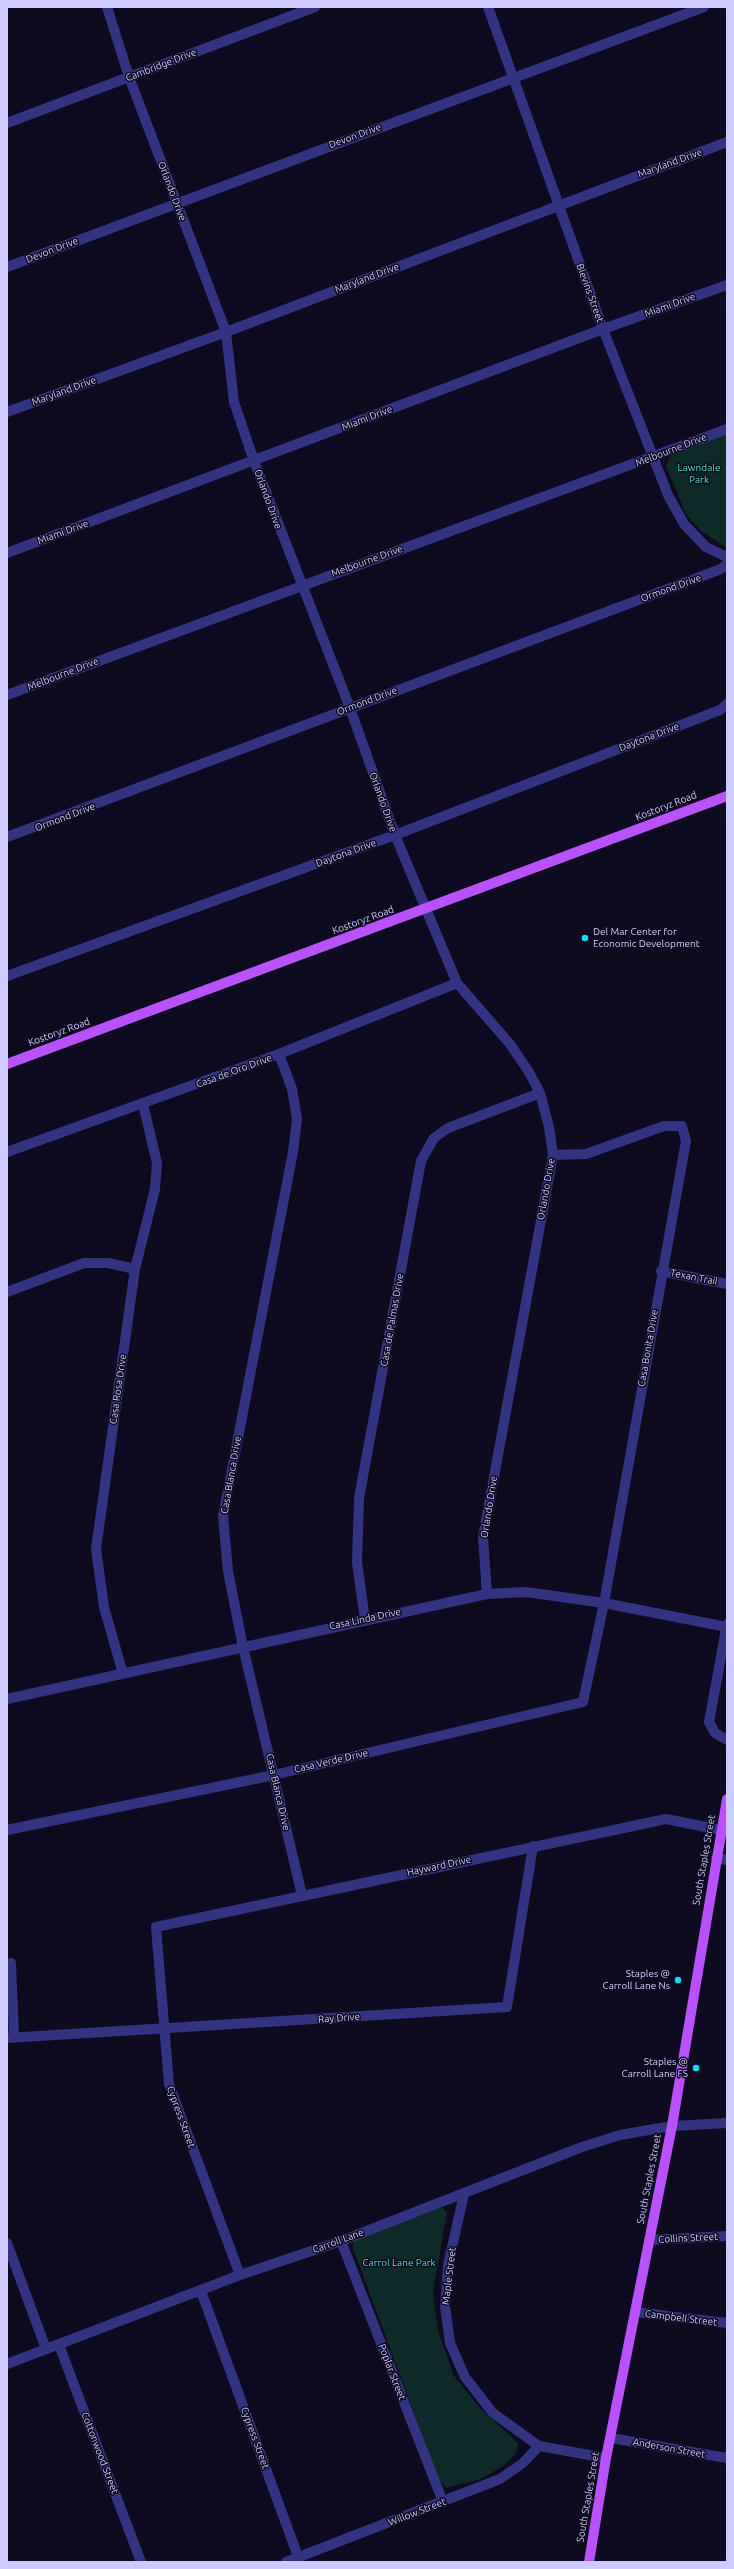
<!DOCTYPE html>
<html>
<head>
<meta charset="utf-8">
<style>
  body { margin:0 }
  #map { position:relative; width:734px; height:2569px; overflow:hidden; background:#0e0b20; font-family:Ubuntu,sans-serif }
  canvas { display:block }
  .frame { position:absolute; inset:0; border:8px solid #cfcaff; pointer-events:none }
</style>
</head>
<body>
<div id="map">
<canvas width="734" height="2569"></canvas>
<div class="frame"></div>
</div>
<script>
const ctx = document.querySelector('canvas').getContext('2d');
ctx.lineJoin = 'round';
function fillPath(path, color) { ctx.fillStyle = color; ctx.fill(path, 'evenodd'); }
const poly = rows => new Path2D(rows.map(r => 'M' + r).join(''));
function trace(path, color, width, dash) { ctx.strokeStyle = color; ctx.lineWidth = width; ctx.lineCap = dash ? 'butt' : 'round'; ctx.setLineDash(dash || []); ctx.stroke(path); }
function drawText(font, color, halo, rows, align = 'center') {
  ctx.font = font + ' Ubuntu,sans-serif'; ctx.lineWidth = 3; ctx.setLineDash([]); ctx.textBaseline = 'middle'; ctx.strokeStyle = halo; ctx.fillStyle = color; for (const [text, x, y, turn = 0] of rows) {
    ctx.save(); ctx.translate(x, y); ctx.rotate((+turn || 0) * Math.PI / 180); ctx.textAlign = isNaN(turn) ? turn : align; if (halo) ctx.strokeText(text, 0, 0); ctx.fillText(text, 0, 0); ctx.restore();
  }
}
const green = poly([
  [727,433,727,548,701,531,686,514,666,466,671,454],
  [442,2207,447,2213,433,2291,438,2331,454,2376,479,2407,518,2443,516,2453,502,2467,478,2480,446,2488,438,2478,353,2248,353,2242,357,2239]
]);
const minor = poly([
  [107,7,129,77,226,332,234,402,254,461,350,708,395,835,457,983,510,1044,529,1072,540,1093,549,1127,553,1155,483,1537,487,1594],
  [488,7,603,329,668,495,684,524,706,547,727,557],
  [7,123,315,7],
  [7,267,704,7],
  [7,412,226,332,727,142],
  [7,553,603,329,727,285],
  [7,695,727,429],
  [7,837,721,569,727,564],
  [7,976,395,835,720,710,727,704],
  [279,1054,292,1089,297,1119,293,1152,223,1516,228,1571,243,1647,302,1895],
  [7,1152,279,1054,457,983],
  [661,1271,727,1284],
  [7,1292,84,1263,108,1263,135,1269],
  [365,1619,357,1563,359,1498,421,1161,434,1138,448,1128,540,1093],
  [727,1624,709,1722,715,1733,727,1740],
  [123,1674,104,1607,96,1549,135,1269,155,1189,157,1163,143,1104],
  [7,1699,487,1594,526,1592,604,1603,727,1627],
  [7,1830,274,1775,583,1702,604,1603,686,1141,682,1126,664,1126,586,1154,553,1155],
  [716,1858,727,1860],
  [11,1963,14,2037],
  [7,2038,507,2007,533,1846],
  [464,2194,448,2265,445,2306,450,2343,465,2377,493,2413,539,2446,606,2458],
  [649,2240,727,2236],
  [341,2241,443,2502],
  [7,2243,46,2349],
  [240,2275,169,2084,156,1927,666,1819,721,1830],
  [201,2291,300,2562],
  [635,2312,727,2323],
  [59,2345,141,2562],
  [7,2364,240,2275,341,2241,582,2147,620,2135,672,2126,727,2123],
  [611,2438,727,2458],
  [286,2562,500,2479,523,2463,539,2446]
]);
const major = poly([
  [7,1064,727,796],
  [589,2562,606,2458,672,2126,727,1799]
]);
const markers = [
  [585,938,4,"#00e2f5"],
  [678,1980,4,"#00e2f5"],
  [696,2068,4,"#00e2f5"]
];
const streetNames = [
  ["Cambridge Drive",161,65,-21],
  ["Devon Drive",355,136,-20],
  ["Maryland Drive",670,163,-20],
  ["Orlando Drive",172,191,69],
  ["Devon Drive",52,250,-21],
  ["Maryland Drive",367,278,-21],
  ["Blevins Street",590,293,70],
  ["Miami Drive",670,305,-20],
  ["Maryland Drive",64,391,-20],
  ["Miami Drive",367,418,-21],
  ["Melbourne Drive",671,450,-21],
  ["Orlando Drive",268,499,70],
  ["Miami Drive",63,532,-20],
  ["Melbourne Drive",367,561,-20],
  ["Ormond Drive",671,588,-20],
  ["Melbourne Drive",63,674,-21],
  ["Ormond Drive",367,701,-21],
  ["Daytona Drive",649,737,-21],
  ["Orlando Drive",383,802,70],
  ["Kostoryz Road",666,806,-21],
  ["Ormond Drive",65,817,-21],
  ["Daytona Drive",346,853,-20],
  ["Kostoryz Road",363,920,-20],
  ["Kostoryz Road",59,1032,-20],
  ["Casa de Oro Drive",234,1071,-20],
  ["Orlando Drive",546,1189,-80],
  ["Texan Trail",694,1277,11],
  ["Casa de Palmas Drive",392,1320,-80],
  ["Casa Bonita Drive",648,1348,-80],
  ["Casa Rosa Drive",118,1389,-82],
  ["Casa Blanca Drive",231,1475,-80],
  ["Orlando Drive",489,1507,-81],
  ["Casa Linda Drive",365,1619,-12],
  ["Casa Verde Drive",331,1761,-13],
  ["Casa Blanca Drive",278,1792,77],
  ["South Staples Street",704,1860,-80],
  ["Hayward Drive",439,1866,-12],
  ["Ray Drive",339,2018,-4],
  ["Cypress Street",181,2117,70],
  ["South Staples Street",649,2179,-79],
  ["Collins Street",688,2238,-3],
  ["Carroll Lane",338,2241,-20],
  ["Maple Street",449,2276,-83],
  ["Campbell Street",681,2318,7],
  ["Poplar Street",392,2372,69],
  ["Cypress Street",255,2438,70],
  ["Anderson Street",669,2448,10],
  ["Cottonwood Street",100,2453,69],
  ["South Staples Street",588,2497,-80],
  ["Willow Street",417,2512,-21]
];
const parkNames = [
  ["Lawndale",699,468],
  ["Park",699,480],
  ["Carrol Lane Park",399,2263]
];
const poiNames = [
  ["Del Mar Center for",593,932,"left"],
  ["Economic Development",593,944,"left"],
  ["Staples @",670,1974],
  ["Carroll Lane Ns",670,1986],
  ["Staples @",688,2062],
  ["Carroll Lane FS",688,2074]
];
fillPath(green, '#0e2a28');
trace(minor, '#343382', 10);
trace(major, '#ba51ff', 10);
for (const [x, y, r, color] of markers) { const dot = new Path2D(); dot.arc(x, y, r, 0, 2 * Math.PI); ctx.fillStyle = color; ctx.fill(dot); trace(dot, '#0e0b20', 1.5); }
drawText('10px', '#cfcaff', '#0e0b20', streetNames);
drawText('10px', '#4fe6bd', '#0e0b20', parkNames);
drawText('10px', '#cfcaff', '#0e0b20', poiNames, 'right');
</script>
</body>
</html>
